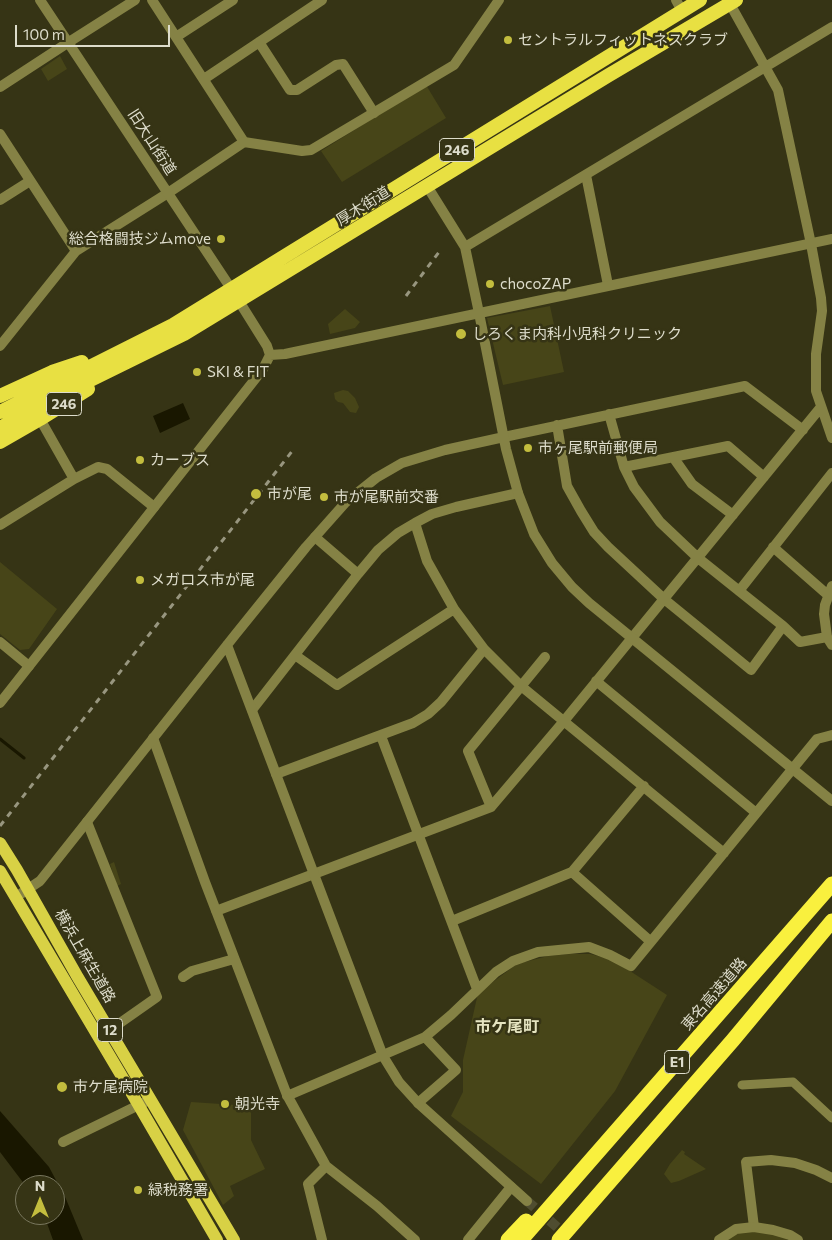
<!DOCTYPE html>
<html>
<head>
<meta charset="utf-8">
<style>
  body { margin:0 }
  #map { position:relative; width:832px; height:1240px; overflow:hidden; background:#363415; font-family:Commissioner,sans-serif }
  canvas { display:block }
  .north { position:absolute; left:15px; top:1175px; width:50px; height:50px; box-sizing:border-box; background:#363415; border:1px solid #79775e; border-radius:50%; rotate:0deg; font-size:14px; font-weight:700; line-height:20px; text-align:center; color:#dddccb }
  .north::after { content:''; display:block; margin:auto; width:18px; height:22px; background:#c3bd3e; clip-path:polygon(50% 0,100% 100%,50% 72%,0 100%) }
  .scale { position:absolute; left:15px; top:25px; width:155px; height:22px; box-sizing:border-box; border:2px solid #dddccb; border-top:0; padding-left:6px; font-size:15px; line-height:18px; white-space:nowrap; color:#dddccb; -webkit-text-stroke:4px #363415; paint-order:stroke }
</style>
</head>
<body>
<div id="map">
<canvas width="832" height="1240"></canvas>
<div class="north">N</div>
<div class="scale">100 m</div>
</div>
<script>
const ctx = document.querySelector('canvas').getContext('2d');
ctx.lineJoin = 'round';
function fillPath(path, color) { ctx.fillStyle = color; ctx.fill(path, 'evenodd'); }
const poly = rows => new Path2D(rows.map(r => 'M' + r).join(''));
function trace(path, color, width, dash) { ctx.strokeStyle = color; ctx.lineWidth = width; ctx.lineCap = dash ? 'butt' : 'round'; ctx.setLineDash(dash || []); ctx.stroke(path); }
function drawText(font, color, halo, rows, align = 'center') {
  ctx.font = font + ' Commissioner,"Noto Sans JP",sans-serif'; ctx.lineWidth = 5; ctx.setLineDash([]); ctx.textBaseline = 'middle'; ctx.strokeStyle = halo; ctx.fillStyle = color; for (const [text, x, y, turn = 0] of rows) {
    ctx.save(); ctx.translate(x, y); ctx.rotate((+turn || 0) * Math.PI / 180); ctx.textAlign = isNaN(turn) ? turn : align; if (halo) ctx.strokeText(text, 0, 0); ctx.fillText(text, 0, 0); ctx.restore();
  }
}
const green = poly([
  [60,56,67,69,48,81,41,69],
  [426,85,446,118,342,182,321,151],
  [550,306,564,372,503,385,487,318],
  [345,309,360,322,355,328,330,334,328,324],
  [343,390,348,391,355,398,359,407,356,413,350,412,343,403,338,402,335,399,334,393],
  [0,562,57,609,29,649,20,650,0,634],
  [114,862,121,884,117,886,110,864],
  [570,954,590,954,613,960,667,995,615,1091,541,1184,451,1116,463,1092,463,1060,478,993,517,964,548,956],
  [191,1102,251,1106,251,1140,265,1169,230,1186,234,1196,223,1205,183,1130],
  [682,1150,685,1152,684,1154,706,1169,679,1181,671,1183,664,1174,670,1164],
  [754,1227,798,1240,719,1240]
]);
const water = poly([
  [183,403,190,419,160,433,153,416],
  [0,1111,49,1167,66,1199,83,1240,53,1240,44,1215,55,1215,55,1185,25,1185,0,1152]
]);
const stream = poly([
  [0,739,24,758]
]);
const tertiaryTunnel = poly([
  [527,1201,572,1240]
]);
const pedestrian = poly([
  [742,1085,793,1082,832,1118]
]);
const minor = poly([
  [152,0,244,142],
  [676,0,682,11],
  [730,4,778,90,811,244,821,298,822,311,816,354,816,391,832,438],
  [176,37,233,0],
  [259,42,290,90,297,90,336,65,343,64,374,113],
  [204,79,322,0],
  [0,87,69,42],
  [0,134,76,251],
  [586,175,608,285],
  [427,186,465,247,479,313],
  [0,200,30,181],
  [465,247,832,27],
  [0,346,76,251,168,193],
  [609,414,624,467,634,487,660,522,698,558,783,626,800,642,827,637],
  [40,419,74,479],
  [557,425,567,486,581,511,594,532,608,547,664,599,751,670,783,626],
  [504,437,745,386,803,430],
  [673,457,692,484,733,515],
  [624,467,728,446,764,477],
  [415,523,427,561,454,609,484,649,521,686,724,853],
  [0,525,74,479,98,467,107,469,154,507],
  [315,537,358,574],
  [773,547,829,596],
  [832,586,825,605,824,614,827,637,832,645],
  [739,591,832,473],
  [0,642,29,666],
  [295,655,337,685,454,609],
  [596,681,755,812],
  [252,710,358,574,378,550,398,533,415,523,432,514,456,507,518,493],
  [381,736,477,989],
  [153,738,205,882,287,1095,326,1166,377,1206,415,1240],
  [276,774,413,723,428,714,441,702,484,649],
  [491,807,468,751,545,657],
  [87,822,157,997,110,1030],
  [572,872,650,941],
  [216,911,491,807,564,721,821,407],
  [452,921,572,872,644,786],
  [183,977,192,971,234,959],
  [287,1096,425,1037,451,1015,496,972,513,961,538,952,589,947,610,955,631,966,817,739,832,735],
  [418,1103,456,1070,425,1037],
  [63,1142,145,1102],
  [754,1227,746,1162,771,1160,795,1163,816,1170,832,1178],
  [322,1240,308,1184,326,1166],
  [468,1240,511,1187]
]);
const tertiary = poly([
  [69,42,135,0],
  [168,193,244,142,302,151,311,150,454,65,499,0],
  [479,313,506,449,518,493,534,534,552,563,572,587,589,603,832,801],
  [270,355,285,354,832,239],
  [227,645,383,1056,399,1082,418,1103,527,1201],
  [0,703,263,369,270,355,267,346,232,290,40,0],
  [16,897,40,881,235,635,306,547,346,502,376,478,402,463,445,450,504,437],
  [719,1240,736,1229,754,1227,773,1230,790,1235,798,1240]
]);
const primary = poly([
  [0,843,17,870,77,976,234,1240],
  [0,871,124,1080,217,1240]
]);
const trunk = poly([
  [0,396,52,372,82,362],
  [0,412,173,325,700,0],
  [0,428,62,394,184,334,609,75,736,0],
  [0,442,40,419,88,389]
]);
const motorway = poly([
  [508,1240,526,1221],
  [521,1240,832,884],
  [559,1240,733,1040,832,921]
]);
const rail = poly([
  [406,296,442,248],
  [0,826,293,450]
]);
const markers = [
  [508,40,5,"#c3bd3e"],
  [221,239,5,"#c3bd3e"],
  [490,284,5,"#c3bd3e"],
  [461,334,6,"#c3bd3e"],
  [197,372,5,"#c3bd3e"],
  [528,448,5,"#c3bd3e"],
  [140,460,5,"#c3bd3e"],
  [256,494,6,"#c3bd3e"],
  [324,497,5,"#c3bd3e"],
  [140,580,5,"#c3bd3e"],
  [62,1087,6,"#c3bd3e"],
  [225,1104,5,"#c3bd3e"],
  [138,1190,5,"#c3bd3e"]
];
const shields = [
  [457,150,35],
  [64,404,35],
  [110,1030,25],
  [677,1062,25]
];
const shieldNames = [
  ["246",457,150],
  ["246",64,404],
  ["12",110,1030],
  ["E1",677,1062]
];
const poiNames = [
  ["セントラルフィットネスクラブ",518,40],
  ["総合格闘技ジムmove",211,239,"right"],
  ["chocoZAP",500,284],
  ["しろくま内科小児科クリニック",472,334],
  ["SKI & FIT",207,372],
  ["市ヶ尾駅前郵便局",538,448],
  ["カーブス",150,460],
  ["市が尾",267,494],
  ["市が尾駅前交番",334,497],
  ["メガロス市が尾",150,580],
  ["市ケ尾病院",73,1087],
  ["朝光寺",235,1104],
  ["緑税務署",148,1190]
];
const streetNames = [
  ["旧大山街道",152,142,57],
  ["厚木街道",363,206,-32],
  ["横浜上麻生道路",85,956,60],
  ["東名高速道路",714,994,-49]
];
const neighbourhoodNames = [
  ["市ケ尾町",507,1027]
];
fillPath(green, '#474518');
fillPath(water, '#191700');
trace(stream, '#191700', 3);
trace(tertiaryTunnel, '#4f4d30', 10, [10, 5]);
trace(pedestrian, '#858245', 9);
trace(minor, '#858245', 10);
trace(tertiary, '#858245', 10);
trace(primary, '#d8d145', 12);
trace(trunk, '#e8e042', 14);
trace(motorway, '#f9f03e', 15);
trace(rail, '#98967f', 3, [6, 6]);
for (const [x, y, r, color] of markers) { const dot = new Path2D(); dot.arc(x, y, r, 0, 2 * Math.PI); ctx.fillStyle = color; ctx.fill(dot); trace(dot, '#363415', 2); }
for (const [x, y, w] of shields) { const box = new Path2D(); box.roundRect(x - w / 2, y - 11.5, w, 23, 4); ctx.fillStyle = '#363415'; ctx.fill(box); trace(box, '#dddccb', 1); }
drawText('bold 14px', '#dddccb', null, shieldNames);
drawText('15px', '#dddccb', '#363415', poiNames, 'left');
drawText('15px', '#dddccb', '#363415', streetNames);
drawText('bold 16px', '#e5e4c0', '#363415', neighbourhoodNames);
</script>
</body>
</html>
